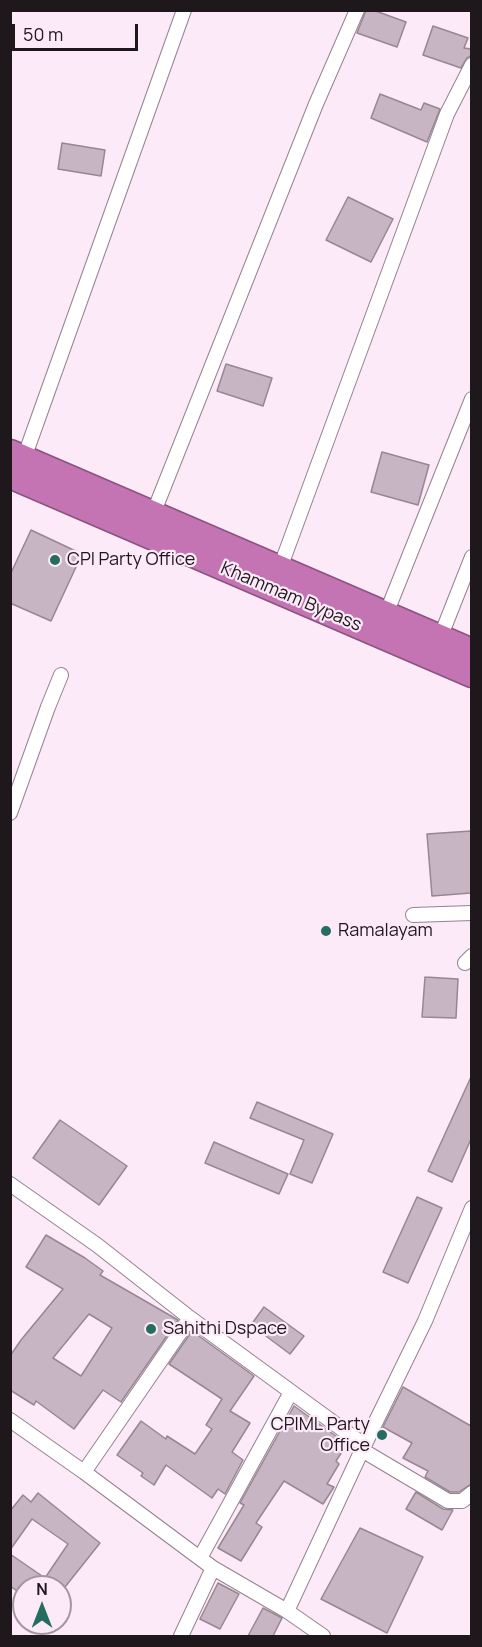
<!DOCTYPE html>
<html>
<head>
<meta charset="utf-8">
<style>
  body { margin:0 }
  #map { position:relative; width:482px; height:1647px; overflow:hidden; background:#fdeaf8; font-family:Manrope,sans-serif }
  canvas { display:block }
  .frame { position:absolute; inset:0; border:12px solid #1e171c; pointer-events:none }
  .north { position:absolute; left:12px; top:1575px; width:60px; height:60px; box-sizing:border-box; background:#fdeaf8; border:2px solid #a496a0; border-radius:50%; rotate:0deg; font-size:16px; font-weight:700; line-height:24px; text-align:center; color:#1e171c }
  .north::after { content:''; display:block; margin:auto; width:21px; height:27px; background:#256c61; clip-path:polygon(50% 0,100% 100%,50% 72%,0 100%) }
  .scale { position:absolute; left:12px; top:24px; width:126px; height:27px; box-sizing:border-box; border:3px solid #1e171c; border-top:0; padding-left:8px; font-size:18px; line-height:21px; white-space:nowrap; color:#1e171c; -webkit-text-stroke:4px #fdeaf8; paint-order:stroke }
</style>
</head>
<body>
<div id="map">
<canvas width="482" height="1647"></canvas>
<div class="frame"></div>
<div class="north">N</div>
<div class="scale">50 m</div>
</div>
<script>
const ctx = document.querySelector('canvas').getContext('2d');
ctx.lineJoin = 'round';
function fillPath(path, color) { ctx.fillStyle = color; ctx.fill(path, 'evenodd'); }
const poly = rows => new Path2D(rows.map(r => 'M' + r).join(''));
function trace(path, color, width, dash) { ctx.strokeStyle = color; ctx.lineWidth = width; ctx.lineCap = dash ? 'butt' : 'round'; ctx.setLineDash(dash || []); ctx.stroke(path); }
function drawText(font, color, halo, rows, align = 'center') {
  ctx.font = font + ' Manrope,sans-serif'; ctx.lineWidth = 4.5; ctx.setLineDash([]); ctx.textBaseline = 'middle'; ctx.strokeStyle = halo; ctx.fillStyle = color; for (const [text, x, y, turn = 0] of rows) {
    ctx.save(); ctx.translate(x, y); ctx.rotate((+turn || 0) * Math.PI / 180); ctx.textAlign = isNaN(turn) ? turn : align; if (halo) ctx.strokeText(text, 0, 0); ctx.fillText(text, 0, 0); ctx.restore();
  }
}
const building = poly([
  [366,10,373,10,406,22,397,47,357,33,366,10],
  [433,26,468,38,464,48,471,49,471,56,467,58,461,68,423,55,433,26],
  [380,94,421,110,424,103,440,109,427,142,371,118,380,94],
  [62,143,105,150,101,176,58,169,62,143],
  [348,197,393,219,371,262,326,240,348,197],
  [226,364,272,378,263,406,217,391,226,364],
  [382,452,429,465,418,505,371,492,382,452],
  [31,530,82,554,51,621,10,603,10,575,31,530],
  [471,831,471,893,432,896,427,834,471,831],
  [425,977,458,979,456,1018,422,1017,425,977],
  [471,1077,471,1139,452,1182,428,1171,471,1077],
  [257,1102,333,1134,312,1183,290,1174,304,1140,250,1118,257,1102],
  [60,1120,127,1166,99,1205,33,1158,60,1120],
  [214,1142,288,1174,279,1194,205,1163,214,1142],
  [417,1197,442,1208,408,1283,383,1272,417,1197],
  [46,1235,85,1258,103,1271,100,1275,178,1320,121,1402,103,1390,74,1429,36,1401,34,1405,10,1390,10,1356,21,1340,63,1289,26,1267,46,1235],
  [89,1314,112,1328,81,1376,53,1358,89,1314],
  [264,1307,304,1336,290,1354,251,1325,264,1307],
  [192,1331,254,1376,230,1411,250,1423,232,1452,243,1460,225,1494,218,1489,212,1498,166,1465,154,1485,141,1476,143,1473,117,1455,141,1421,166,1439,167,1436,195,1454,212,1429,206,1425,222,1399,169,1364,192,1331],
  [403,1387,471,1426,471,1484,459,1492,450,1492,425,1477,428,1471,403,1458,412,1443,383,1427,403,1387],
  [294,1406,347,1444,336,1461,339,1464,327,1484,334,1487,323,1504,284,1481,256,1523,262,1527,241,1561,218,1548,244,1505,240,1503,294,1406],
  [416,1492,443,1509,453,1510,442,1530,406,1509,416,1492],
  [38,1493,100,1543,65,1587,24,1587,24,1596,10,1586,10,1554,45,1578,68,1544,32,1519,10,1550,10,1511,23,1495,31,1502,38,1493],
  [360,1528,423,1557,387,1633,321,1599,360,1528],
  [218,1583,239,1594,220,1629,200,1619,218,1583],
  [263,1608,282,1618,273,1636,248,1636,263,1608]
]);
const street = poly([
  [24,458,184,10],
  [153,514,316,104,357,10],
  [280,568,447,114,472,65],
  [386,614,472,399],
  [440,638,472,557],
  [10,813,48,707,61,675],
  [413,915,472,913],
  [465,963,472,956],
  [10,1184,97,1245,190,1318,364,1445],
  [10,1420,84,1472,213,1568,287,1611,362,1450,425,1321,472,1208],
  [362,1450,448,1501,462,1501,472,1493],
  [84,1472,190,1318],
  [200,1558,291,1392],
  [287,1611,323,1636],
  [181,1636,213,1568]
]);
const highway = poly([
  [10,452,472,651],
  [10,476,472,675]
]);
const markers = [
  [55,560,6,"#256c61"],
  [326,931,6,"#256c61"],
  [151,1329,6,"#256c61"],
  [382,1435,6,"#256c61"]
];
const poiNames = [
  ["CPI Party Office",67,560],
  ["Ramalayam",338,931],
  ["Sahithi Dspace",163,1329],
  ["CPIML Party",370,1425,"right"],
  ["Office",370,1446,"right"]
];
const streetNames = [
  ["Khammam Bypass",291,597,23]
];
fillPath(building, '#c8b5c3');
trace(building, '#988693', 1.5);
trace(street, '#94828f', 16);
trace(highway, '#8a537e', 27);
trace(street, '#fff', 14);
trace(highway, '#c473b3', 24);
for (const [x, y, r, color] of markers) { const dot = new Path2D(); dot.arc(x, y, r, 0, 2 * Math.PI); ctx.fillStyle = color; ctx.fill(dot); trace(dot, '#fdeaf8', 2); }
drawText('18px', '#1e171c', '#fdeaf8', poiNames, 'left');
drawText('18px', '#1e171c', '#fdeaf8', streetNames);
</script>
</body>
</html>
